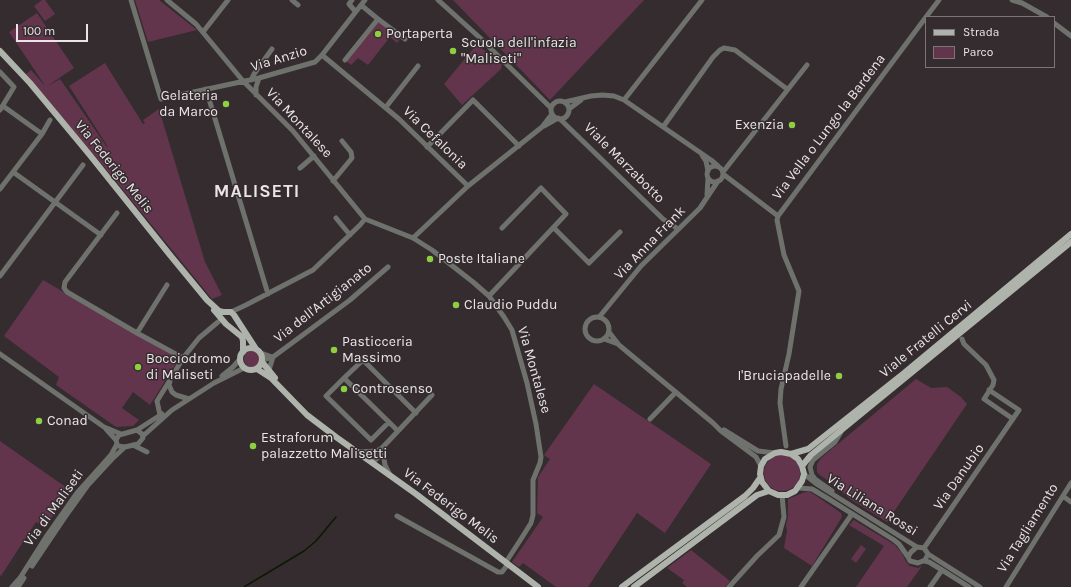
<!DOCTYPE html>
<html>
<head>
<meta charset="utf-8">
<style>
  body { margin:0 }
  #map { position:relative; width:1071px; height:587px; overflow:hidden; background:#342c2f; font-family:Karla,sans-serif }
  canvas { display:block }
  .legend { position:absolute; left:925px; top:16px; width:130px; height:52px; box-sizing:border-box; background:#342c2f; border:1px solid #7d7679; margin:0; padding:5px 7px; list-style:none; font-size:12px; color:#eae4e7 }
  .legend li { display:flex; align-items:center; gap:8px; height:20px }
  .legend b { width:20px; border:1px solid #7d7679 }
  .scale { position:absolute; left:16px; top:24px; width:72px; height:18px; box-sizing:border-box; border:2px solid #eae4e7; border-top:0; padding-left:5px; font-size:12px; line-height:14px; white-space:nowrap; color:#eae4e7; -webkit-text-stroke:3px #342c2f; paint-order:stroke }
</style>
</head>
<body>
<div id="map">
<canvas width="1071" height="587"></canvas>
<ul class="legend">
<li><b style="height:5px;background:#aeb3ab"></b>Strada</li>
<li><b style="height:11px;background:#62354c"></b>Parco</li>
</ul>
<div class="scale">100 m</div>
</div>
<script>
const ctx = document.querySelector('canvas').getContext('2d');
ctx.lineJoin = 'round';
function fillPath(path, color) { ctx.fillStyle = color; ctx.fill(path, 'evenodd'); }
const poly = rows => new Path2D(rows.map(r => 'M' + r).join(''));
function trace(path, color, width, dash) { ctx.strokeStyle = color; ctx.lineWidth = width; ctx.lineCap = dash ? 'butt' : 'round'; ctx.setLineDash(dash || []); ctx.stroke(path); }
function drawText(font, color, halo, rows, align = 'center') {
  ctx.font = font + ' Karla,sans-serif'; ctx.lineWidth = 3; ctx.setLineDash([]); ctx.textBaseline = 'middle'; ctx.strokeStyle = halo; ctx.fillStyle = color; for (const [text, x, y, turn = 0] of rows) {
    ctx.save(); ctx.translate(x, y); ctx.rotate((+turn || 0) * Math.PI / 180); ctx.textAlign = isNaN(turn) ? turn : align; if (halo) ctx.strokeText(text, 0, 0); ctx.fillText(text, 0, 0); ctx.restore();
  }
}
const green = poly([
  [42,0,45,0,55,14,45,21,34,6],
  [135,0,159,0,197,30,148,42],
  [453,0,644,0,550,100],
  [37,13,74,68,46,87,60,79,107,147,108,147,69,86,105,63,143,124,145,123,143,120,159,109,205,262,222,295,212,299,97,158,25,75,31,70,46,87,9,32],
  [378,22,401,38,397,43,390,37,368,65,358,58,351,65,346,61],
  [477,44,502,65,501,69,462,105,444,84],
  [43,280,179,359,150,405,133,392,122,408,139,420,133,426,116,427,56,385,59,377,4,336],
  '244 359a8 8 0 1 1 16 0a8 8 0 1 1-16 0Z',
  [916,379,931,388,947,387,961,397,967,404,887,522,850,499,832,483,821,476,817,472,817,464,821,458],
  [594,384,711,464,665,533,637,513,588,587,556,587,523,563,519,567,512,562,543,517,537,513,538,477,550,459,544,455],
  [0,441,70,490,45,527,36,522,1,576,0,575],
  '764 473a18 18 0 1 1 36 0a18 18 0 1 1-36 0Z',
  [805,492,810,492,818,497,841,513,842,517,812,566,784,548,787,531,786,525,788,517,788,499],
  [854,520,895,545,901,552,907,563,910,566,918,568,922,566,907,587,856,587,884,546,849,525],
  [861,545,866,549,856,563,851,559],
  [691,550,730,581,725,587,687,587,682,583,684,580,667,568]
]);
const stream = poly([
  [244,587,304,551,316,541,336,517]
]);
const minor = poly([
  [131,0,161,99,259,78,315,62,322,55,365,0],
  [167,0,196,24,243,81,293,131,365,219,413,238,432,250,473,282,489,296,504,317,512,330,527,383,536,424,541,457,540,463,533,480,533,515,531,523,521,539,506,562],
  [292,0,298,5],
  [352,0,349,4,355,11],
  [438,0,479,37,551,108],
  [1012,0,1022,3,1047,17],
  [926,17,939,0],
  [378,19,405,39],
  [1054,23,1071,36],
  [203,32,228,0],
  [322,55,399,119,468,186],
  [345,60,378,19,361,5],
  [0,72,14,87,0,110],
  [251,80,254,74,272,49],
  [206,89,268,294],
  [256,95,256,87,259,78],
  [624,100,702,0],
  '551 110a9 9 0 1 1 18 0a9 9 0 1 1-18 0Z',
  [565,102,591,96,602,95,614,96,624,100,711,160,718,166],
  [3,106,42,134],
  [386,107,418,66],
  [569,109,581,100],
  [560,119,663,219,678,229],
  [544,126,558,118],
  [663,127,713,57,720,50,724,48,735,50,787,89],
  [427,147,473,100,519,146],
  [702,155,706,161,708,171],
  '707 174a8 8 0 1 1 16 0a8 8 0 1 1-16 0Z',
  [300,168,314,156],
  [13,172,101,235],
  [723,172,807,65],
  [723,174,778,216],
  [333,181,352,158,351,152,342,141],
  [0,189,42,134,50,120],
  [707,195,708,178],
  [117,213,65,282,64,288,67,292,137,333,183,358],
  [336,218,350,235],
  [554,228,589,263,620,232],
  [413,238,468,186,542,127,552,114],
  [0,276,83,165],
  [489,296,566,214,541,188,502,228],
  [231,312,246,305,313,270,360,225,365,219],
  [600,316,641,266,700,208,718,181],
  '585 329a12 12 0 1 1 24 0a12 12 0 1 1-24 0Z',
  [609,332,619,345,713,423,721,431,756,457,761,466],
  [137,333,167,285],
  [604,339,618,344],
  [962,339,964,344,986,365,994,380,993,385,984,399,1013,419],
  [261,353,272,357],
  [0,354,104,427,121,434],
  [262,360,273,357,350,300,388,267],
  [269,370,273,357],
  [222,376,233,367,240,359],
  [344,378,326,396,371,440,389,422],
  [170,381,169,385,172,392,176,395,189,399],
  [160,415,157,401,170,380,183,358,199,338,218,322],
  [650,419,676,392],
  [106,429,116,440],
  [137,430,162,414],
  [724,430,758,451,775,453],
  [398,431,344,378,363,360,416,413],
  [143,436,172,410,214,383,244,368],
  [133,445,147,452],
  [786,446,780,403,781,389,789,354,799,291,784,255,777,220,778,216,926,17],
  [357,452,377,451,382,448,432,395],
  [383,453,385,465,390,475],
  [372,463,383,453,382,451],
  [804,474,818,485,917,547],
  [799,488,812,489,827,498,894,540,899,544,908,557],
  [832,491,815,479,812,475,810,467,813,460,835,442,841,432],
  [1063,496,1071,502],
  [397,516,498,572,502,572,508,564],
  [917,547,924,548,928,554,925,560,918,563,910,561,908,557,911,552,917,547],
  [924,548,1019,410,989,390],
  [928,554,980,587],
  [924,561,929,562,942,570,969,587],
  [32,566,65,517,88,485,112,459,125,447],
  [12,587,20,578,46,537,77,493,111,455,117,444,116,440,119,435,137,430,142,434,143,438,138,444,125,447,118,446,117,444],
  [18,587,24,578],
  [729,587,757,556,779,535,784,517,782,495],
  [801,587,852,514],
  [930,587,942,570],
  [1006,587,1071,483]
]);
const major = poly([
  [0,51,30,83,89,154,170,255,207,300,219,311,223,312,231,312,234,315,256,349],
  [214,310,226,324,242,337,243,341,243,352],
  '240 359a11 11 0 1 1 22 0a11 11 0 1 1-22 0Z',
  [262,362,275,378],
  [257,369,271,378,307,415,336,437,416,494,538,587],
  [791,454,808,449,904,373,1071,234],
  [802,466,798,459,791,454,781,452,775,453,765,459,761,466,760,474,762,482,769,491,778,495,787,495,795,491,802,481,804,474,802,466,811,455,1071,242],
  [622,587,745,496,753,488,760,478],
  [634,587,757,495,769,491]
]);
const markers = [
  [378,34,4,"#90cd40"],
  [453,51,4,"#90cd40"],
  [226,104,4,"#90cd40"],
  [792,125,4,"#90cd40"],
  [430,259,4,"#90cd40"],
  [456,305,4,"#90cd40"],
  [334,350,4,"#90cd40"],
  [138,367,4,"#90cd40"],
  [839,376,4,"#90cd40"],
  [344,389,4,"#90cd40"],
  [39,421,4,"#90cd40"],
  [253,446,4,"#90cd40"]
];
const poiNames = [
  ["Portaperta",386,34],
  ["Scuola dell'infazia",461,43],
  ["\"Maliseti\"",461,59],
  ["Gelateria",218,96,"right"],
  ["da Marco",218,112,"right"],
  ["Exenzia",784,125,"right"],
  ["Poste Italiane",438,259],
  ["Claudio Puddu",464,305],
  ["Pasticceria",342,342],
  ["Massimo",342,358],
  ["Bocciodromo",146,359],
  ["di Maliseti",146,375],
  ["I'Bruciapadelle",831,376,"right"],
  ["Controsenso",352,389],
  ["Conad",47,421],
  ["Estraforum",261,438],
  ["palazzetto Malisetti",261,454]
];
const streetNames = [
  ["Via Anzio",279,59,-17],
  ["Via Montalese",299,123,47],
  ["Via Vella o Lungo la Bardena",829,127,-53],
  ["Via Cefalonia",435,138,44],
  ["Viale Marzabotto",624,163,45],
  ["Via Federigo Melis",114,167,51],
  ["Via Anna Frank",650,243,-46],
  ["Via dell'Artigianato",323,303,-38],
  ["Viale Fratelli Cervi",926,339,-39],
  ["Via Montalese",534,370,74],
  ["Via Danubio",959,477,-55],
  ["Via Liliana Rossi",872,505,32],
  ["Via Federigo Melis",451,506,37],
  ["Via di Maliseti",54,508,-54],
  ["Via Tagliamento",1028,528,-58]
];
const districtNames = [
  ["MALISETI",257,192]
];
fillPath(green, '#62354c');
trace(stream, '#0d1802', 1.5);
trace(minor, '#6f716d', 5);
trace(major, '#aeb3ab', 6);
for (const [x, y, r, color] of markers) { const dot = new Path2D(); dot.arc(x, y, r, 0, 2 * Math.PI); ctx.fillStyle = color; ctx.fill(dot); trace(dot, '#342c2f', 1.5); }
drawText('14px', '#eae4e7', '#342c2f', poiNames, 'left');
drawText('14px', '#eae4e7', '#342c2f', streetNames);
ctx.letterSpacing = '1px';
drawText('bold 18px', '#eae4e7', '#342c2f', districtNames);
ctx.letterSpacing = '0px';
</script>
</body>
</html>
